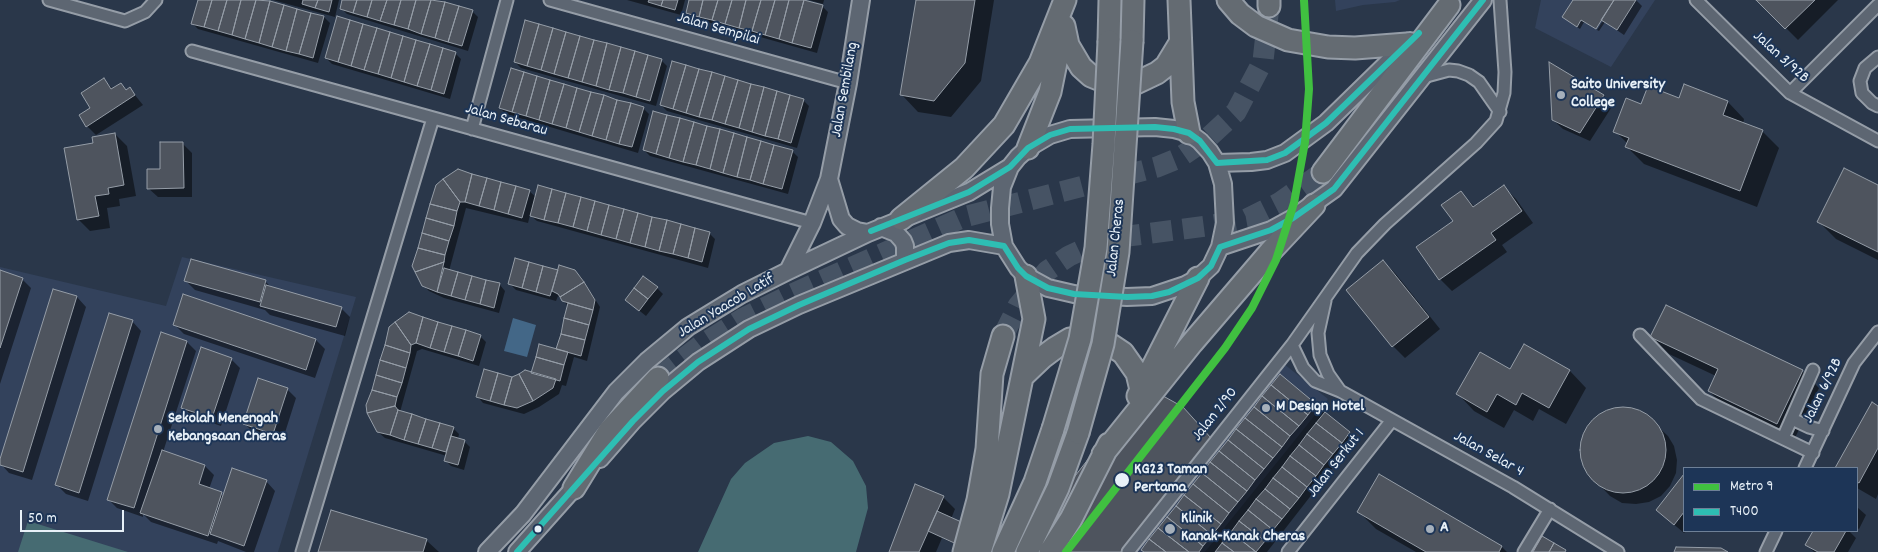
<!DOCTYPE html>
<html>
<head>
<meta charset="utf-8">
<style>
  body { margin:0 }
  #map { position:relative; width:1878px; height:552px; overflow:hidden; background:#2a374a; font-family:Dekko,sans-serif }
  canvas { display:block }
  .legend { position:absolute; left:1683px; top:467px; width:175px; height:65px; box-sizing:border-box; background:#1d3557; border:1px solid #6e8097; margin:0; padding:6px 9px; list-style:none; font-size:15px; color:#e8f1f8 }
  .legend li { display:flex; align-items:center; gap:10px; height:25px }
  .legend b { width:25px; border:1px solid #6e8097 }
  .scale { position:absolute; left:20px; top:510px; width:104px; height:22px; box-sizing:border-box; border:2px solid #e8f1f8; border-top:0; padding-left:6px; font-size:15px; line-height:18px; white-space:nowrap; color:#e8f1f8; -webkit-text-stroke:4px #1d3557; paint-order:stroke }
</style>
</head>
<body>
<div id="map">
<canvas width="1878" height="552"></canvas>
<ul class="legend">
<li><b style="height:6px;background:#40c040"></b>Metro 9</li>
<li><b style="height:6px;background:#2ebeb3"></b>T400</li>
</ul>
<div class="scale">50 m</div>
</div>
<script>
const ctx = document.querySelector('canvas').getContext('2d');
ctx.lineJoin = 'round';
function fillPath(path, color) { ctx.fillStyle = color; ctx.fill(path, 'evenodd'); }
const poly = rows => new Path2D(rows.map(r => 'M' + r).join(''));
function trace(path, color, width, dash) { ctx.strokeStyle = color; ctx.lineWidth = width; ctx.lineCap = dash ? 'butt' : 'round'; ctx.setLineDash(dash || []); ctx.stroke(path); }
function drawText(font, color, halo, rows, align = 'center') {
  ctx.font = font + ' Dekko,sans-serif'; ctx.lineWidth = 4; ctx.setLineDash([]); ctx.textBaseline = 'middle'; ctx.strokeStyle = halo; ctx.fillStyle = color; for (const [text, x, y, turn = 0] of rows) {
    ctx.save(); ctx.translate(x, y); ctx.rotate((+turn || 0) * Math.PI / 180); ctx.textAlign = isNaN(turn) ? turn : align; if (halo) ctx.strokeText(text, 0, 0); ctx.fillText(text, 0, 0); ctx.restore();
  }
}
const built = poly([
  [1335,0,1400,0,1395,2,1363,5,1336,11],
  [1541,0,1655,0,1611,67,1535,28],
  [182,257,356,297,278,552,0,552,0,267,166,306],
  [1284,364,1328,399,1205,552,1134,552]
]);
const green = poly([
  [808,436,831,442,853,461,866,486,868,508,856,552,698,552,731,479,745,463,774,443],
  [28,521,128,552,18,552]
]);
const water = poly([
  [513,318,536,325,527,357,504,351]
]);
const shadow = poly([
  [199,0,262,0,324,17,330,23,318,63,198,29,192,23],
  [273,0,339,0,335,17],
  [344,0,435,0,472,11,478,17,468,51,347,14,341,8],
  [627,0,685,0,681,15],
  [690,0,799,0,822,6,828,12,817,53,693,18,687,12],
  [809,0,824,0,823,4],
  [917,0,994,0,981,81,951,117,918,112,902,95],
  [1574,0,1613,0,1595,28,1584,22,1580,29,1563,17],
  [1616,0,1636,0,1642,6,1624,35,1605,22,1599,31,1597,30],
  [1758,0,1838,0,1798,40],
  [455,53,461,59,450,99,332,64,326,58],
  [661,60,667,66,656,106,521,68,515,62],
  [104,80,113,89,121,84,127,91,130,89,143,105,96,135,87,126],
  [1604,96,1613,105,1590,141,1563,129,1553,120],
  [803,100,809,106,797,148,667,111,661,105],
  [1679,100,1728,102,1744,119,1743,124,1762,131,1779,148,1757,207,1644,164,1627,147,1628,144,1615,131,1642,106],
  [500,108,643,108,649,114,638,153,506,114],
  [115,134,127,146,136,196,119,199,120,206,107,208,110,228,90,231,78,219,94,144],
  [182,143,192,153,192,197,158,197,148,188],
  [644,150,792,151,798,157,788,194,650,156],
  [437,186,529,191,536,197,709,233,715,239,708,268,537,221,530,215,528,223,466,208,449,271,500,285,505,291,499,313,444,298,429,291,423,285],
  [1504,187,1516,199,1533,223,1502,245,1507,252,1452,291,1440,279,1461,193,1475,207],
  [1878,187,1878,260,1836,239,1819,222],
  [1383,261,1395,273,1440,329,1405,358,1393,346],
  [558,271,575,271,581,277,600,307,587,361,574,357,566,386,562,385,559,394,539,407,524,414,483,403,478,397,512,378,532,374,557,350,569,307,561,298,558,296,556,301,516,290,510,284],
  [0,272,22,279,31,288,0,384],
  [186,281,265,281,272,288,341,308,350,317,345,336,270,315,265,310,195,290],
  [657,288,663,294,646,316,626,300],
  [54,290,77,297,86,307,32,480,9,473,0,463],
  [132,321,141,331,88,501,66,494,57,485],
  [175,325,316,340,325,349,315,378,184,334],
  [390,328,480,336,486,342,479,366,422,349,417,351,400,412,453,428,459,434,458,439,464,441,470,447,464,470,451,466,445,460,447,456,385,438,378,432],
  [162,334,187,342,196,351,163,452,205,466,214,475,209,489,224,496,266,481,275,491,254,552,246,552,218,541,217,544,151,522,143,514,143,517,117,508,108,499],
  [1652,337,1802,371,1819,388,1794,440,1726,408,1709,391,1716,376,1669,354],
  [1525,345,1570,371,1586,388,1566,424,1539,409,1533,421,1514,410,1504,428,1474,411,1458,394,1510,371],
  [231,359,240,368,221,426,192,416,183,407],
  [287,389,296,398,282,442,254,433,245,424],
  [1872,404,1878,407,1878,494,1876,499,1857,488,1857,468,1836,468],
  [1315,405,1355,439,1267,552,1145,552],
  [1182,408,1213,442,1126,552,973,552,942,538,936,552,890,552,943,497,955,509,951,519,1020,549],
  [1625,408,1637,411,1647,416,1655,424,1668,436,1674,446,1677,460,1676,473,1670,486,1661,496,1649,502,1636,504,1622,503,1610,496,1588,473,1582,461,1581,450,1582,438,1587,428,1594,419,1603,413,1614,409],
  [1379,476,1502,547,1507,552,1416,552,1376,529,1359,512],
  [1684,476,1686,531,1684,533,1657,510],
  [1857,507,1866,515,1859,529,1857,528],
  [1814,531,1849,531,1856,538,1848,552,1814,552,1806,544],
  [426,540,439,552,320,552]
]);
const building = poly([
  [198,0,212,0,204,27,191,24,198,0],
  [212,0,227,0,218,31,204,27,212,0],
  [227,0,241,0,232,35,218,31,227,0],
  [241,0,256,0,245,39,232,35,241,0],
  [256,0,270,1,259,43,245,39,256,0],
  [303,0,318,0,315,8,302,4,303,0],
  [318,0,332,0,329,12,315,8,318,0],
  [342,0,357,0,353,13,340,9,342,0],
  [357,0,372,0,367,17,353,13,357,0],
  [372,0,387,0,380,21,367,17,372,0],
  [387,0,401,0,394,25,380,21,387,0],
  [401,0,416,0,408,29,394,25,401,0],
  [416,0,431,0,421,34,408,29,416,0],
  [431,0,445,2,435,38,421,34,431,0],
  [649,0,663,0,661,6,648,2,649,0],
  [663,0,678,0,675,10,661,6,663,0],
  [689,0,703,0,699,17,686,13,689,0],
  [703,0,718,0,712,20,699,17,703,0],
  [718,0,732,0,725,24,712,20,718,0],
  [732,0,746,0,739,28,725,24,732,0],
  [746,0,761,0,752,31,739,28,746,0],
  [761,0,775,0,765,35,752,31,761,0],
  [775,0,789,0,779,39,765,35,775,0],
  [789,0,804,0,792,43,779,39,789,0],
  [804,0,823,5,811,48,792,43,804,0],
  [916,0,975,0,965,63,934,101,900,95,916,0],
  [1573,0,1614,0,1596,29,1581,20,1577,27,1562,17,1573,0],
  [1614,0,1636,0,1617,30,1601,20,1614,0],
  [1756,0,1815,0,1785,29,1756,0],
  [270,1,284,5,272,47,259,43,270,1],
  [445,2,459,6,448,42,435,38,445,2],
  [284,5,297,9,286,51,272,47,284,5],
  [459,6,473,10,462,46,448,42,459,6],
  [297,9,311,13,299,54,286,51,297,9],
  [311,13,324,16,313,58,299,54,311,13],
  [337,16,350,20,338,62,325,58,337,16],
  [350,20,363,24,351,66,338,62,350,20],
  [525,20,539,24,527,66,514,62,525,20],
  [363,24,377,28,364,70,351,66,363,24],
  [539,24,553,28,541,70,527,66,539,24],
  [377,28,390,32,378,74,364,70,377,28],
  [553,28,566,32,554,74,541,70,553,28],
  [390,32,403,36,391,78,378,74,390,32],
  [566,32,580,36,568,78,554,74,566,32],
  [403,36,416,40,404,82,391,78,403,36],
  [580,36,594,40,582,82,568,78,580,36],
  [416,40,430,44,417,86,404,82,416,40],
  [594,40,607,43,596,86,582,82,594,40],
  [607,43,621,47,609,90,596,86,607,43],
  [430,44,443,48,431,90,417,86,430,44],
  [621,47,635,51,623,93,609,90,621,47],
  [443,48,456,52,444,94,431,90,443,48],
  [635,51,648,55,636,97,623,93,635,51],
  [648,55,662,59,650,101,636,97,648,55],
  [672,61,686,65,673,109,660,105,672,61],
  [1549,62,1604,95,1580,133,1552,120,1549,62],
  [686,65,699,69,686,113,673,109,686,65],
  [511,68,524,72,512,112,499,108,511,68],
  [699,69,712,72,699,117,686,113,699,69],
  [524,72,537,76,526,116,512,112,524,72],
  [712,72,725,76,712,120,699,117,712,72],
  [537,76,550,80,539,120,526,116,537,76],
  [725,76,738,80,725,124,712,120,725,76],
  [104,78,111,89,121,83,126,90,130,87,135,95,86,127,79,115,90,108,81,93,104,78],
  [550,80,564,84,552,124,539,120,550,80],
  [738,80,751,84,739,128,725,124,738,80],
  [564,84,577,88,566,128,552,124,564,84],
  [751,84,764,87,752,132,739,128,751,84],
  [1684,84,1728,101,1723,115,1763,130,1740,191,1625,147,1629,138,1613,132,1626,98,1641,104,1648,86,1679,98,1684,84],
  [764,87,777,91,765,136,752,132,764,87],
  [577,88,591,92,579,132,566,128,577,88],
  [777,91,790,95,778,139,765,136,777,91],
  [591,92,604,95,592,136,579,132,591,92],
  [604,95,617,100,606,140,592,136,604,95],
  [790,95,804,99,791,143,778,139,790,95],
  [617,100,631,103,619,144,606,140,617,100],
  [631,103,644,107,632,147,619,144,631,103],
  [653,111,667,115,656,154,643,150,653,111],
  [667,115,680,118,669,158,656,154,667,115],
  [680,118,694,122,683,162,669,158,680,118],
  [694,122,707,126,696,165,683,162,694,122],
  [707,126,720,129,710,169,696,165,707,126],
  [720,129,734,133,723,173,710,169,720,129],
  [115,133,124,185,108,188,109,194,95,196,99,216,77,220,64,148,93,143,92,137,115,133],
  [734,133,747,137,737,177,723,173,734,133],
  [747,137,761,141,750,180,737,177,747,137],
  [761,141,774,145,763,184,750,180,761,141],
  [160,142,183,142,184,188,147,189,147,169,160,169,160,142],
  [774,145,793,150,782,189,763,184,774,145],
  [1844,168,1878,185,1878,252,1817,222,1844,168],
  [458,169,472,174,465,202,460,202,443,179,458,169],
  [472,174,487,178,479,206,465,202,472,174],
  [487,178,501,182,494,210,479,206,487,178],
  [443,179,460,202,457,211,430,204,436,185,443,179],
  [501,182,516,186,508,214,494,210,501,182],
  [538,185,552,189,544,220,530,216,538,185],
  [1504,185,1522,211,1491,233,1496,240,1439,280,1416,247,1453,221,1441,205,1461,191,1473,207,1504,185],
  [516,186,530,190,522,218,508,214,516,186],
  [552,189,566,193,558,223,544,220,552,189],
  [566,193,581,197,573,227,558,223,566,193],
  [581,197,595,201,587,231,573,227,581,197],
  [595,201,609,205,601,235,587,231,595,201],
  [430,204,457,211,454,226,426,218,430,204],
  [609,205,624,209,616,239,601,235,609,205],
  [624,209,638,213,630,243,616,239,624,209],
  [638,213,652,217,645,247,630,243,638,213],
  [652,217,667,220,659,251,645,247,652,217],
  [426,218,454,226,449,241,422,233,426,218],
  [667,220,681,224,673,254,659,251,667,220],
  [681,224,695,228,688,258,673,254,681,224],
  [695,228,710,232,702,262,688,258,695,228],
  [422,233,449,241,445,255,418,248,422,233],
  [418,248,445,255,444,262,415,272,412,266,418,248],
  [515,258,529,262,522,288,508,284,515,258],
  [191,259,266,280,260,302,184,281,191,259],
  [1383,260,1429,317,1392,347,1346,290,1383,260],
  [444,262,437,292,422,286,415,272,444,262],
  [529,262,543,266,536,292,522,288,529,262],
  [559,265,575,270,584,282,560,297,558,294,552,291,559,265],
  [543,266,558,270,550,296,536,292,543,266],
  [444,268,458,272,451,296,437,292,444,268],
  [0,270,23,278,0,348,0,270],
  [458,272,472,276,465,300,451,296,458,272],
  [472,276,486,280,480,304,465,300,472,276],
  [643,276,658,287,648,299,634,288,643,276],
  [486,280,500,283,494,308,480,304,486,280],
  [584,282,595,300,593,310,562,301,560,297,584,282],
  [266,285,342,307,336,327,260,306,266,285],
  [634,288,648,299,639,311,625,300,634,288],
  [53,289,77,296,23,472,0,465,0,459,53,289],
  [183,294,316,339,306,370,173,325,183,294],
  [568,303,593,310,589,325,564,318,568,303],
  [1666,305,1803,370,1777,424,1708,391,1718,369,1650,337,1666,305],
  [409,312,423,317,416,343,411,345,395,322,409,312],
  [109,313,133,320,79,493,55,485,109,313],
  [423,317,438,322,430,348,416,343,423,317],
  [564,318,589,325,585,340,561,334,564,318],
  [395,322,411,345,410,353,385,345,389,327,395,322],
  [438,322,452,326,444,352,430,348,438,322],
  [452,326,466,330,458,356,444,352,452,326],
  [466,330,481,335,473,361,458,356,466,330],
  [161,332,187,341,134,508,107,500,161,332],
  [561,334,585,340,581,356,556,349,561,334],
  [539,344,568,352,564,365,536,357,539,344],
  [1524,344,1570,370,1549,408,1522,393,1516,405,1497,394,1487,412,1456,394,1480,352,1510,369,1524,344],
  [385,345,410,353,406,368,380,360,385,345],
  [201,347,232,358,212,418,181,408,201,347],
  [536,357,564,365,560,381,531,373,536,357],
  [380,360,406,368,402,383,376,375,380,360],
  [484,369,498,373,490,401,476,397,484,369],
  [525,370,556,379,553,388,533,401,519,374,525,370],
  [498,373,512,377,504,405,490,401,498,373],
  [519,374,533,401,517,408,504,405,512,377,519,374],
  [1280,374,1316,404,1308,415,1271,385,1280,374],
  [376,375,402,383,397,397,372,390,376,375],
  [258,378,288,388,273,434,243,424,258,378],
  [1271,385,1308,415,1299,426,1262,396,1271,385],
  [1145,386,1183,407,1211,438,1121,552,1016,552,1145,386],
  [372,390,397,397,395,406,367,413,366,405,372,390],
  [1262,396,1299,426,1290,436,1254,407,1262,396],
  [1872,402,1878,406,1878,448,1859,483,1857,482,1857,468,1835,468,1872,402],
  [395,406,398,410,390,435,377,432,367,413,395,406],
  [1254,407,1290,436,1282,447,1245,418,1254,407],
  '1580 450a43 43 0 1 1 86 0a43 43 0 1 1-86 0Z',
  [398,410,412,414,404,440,390,435,398,410],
  [1325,412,1350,432,1342,443,1316,423,1325,412],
  [412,414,426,419,418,444,404,440,412,414],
  [1245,418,1282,447,1273,458,1236,429,1245,418],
  [426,419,440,423,432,448,418,444,426,419],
  [440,423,454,427,446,452,432,448,440,423],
  [1316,423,1342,443,1333,454,1307,434,1316,423],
  [1236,429,1273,458,1264,469,1228,440,1236,429],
  [1307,434,1333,454,1324,465,1299,445,1307,434],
  [451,436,465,440,458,465,444,461,451,436],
  [1228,440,1264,469,1255,480,1219,451,1228,440],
  [1299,445,1324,465,1316,476,1290,456,1299,445],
  [162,450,205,465,199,484,222,492,208,536,140,513,162,450],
  [1219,451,1255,480,1247,491,1210,462,1219,451],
  [1290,456,1316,476,1307,487,1282,467,1290,456],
  [1210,462,1247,491,1238,502,1202,473,1210,462],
  [1282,467,1307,487,1299,498,1273,478,1282,467],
  [232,468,267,480,244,546,210,534,232,468],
  [1202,473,1238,502,1229,513,1193,484,1202,473],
  [1379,474,1502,546,1499,552,1426,552,1357,512,1379,474],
  [1684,474,1684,512,1674,525,1656,510,1684,474],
  [1273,478,1299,498,1290,509,1265,489,1273,478],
  [915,484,944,496,919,552,889,552,915,484],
  [1193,484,1229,513,1221,524,1184,495,1193,484],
  [1265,489,1290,509,1282,519,1256,499,1265,489],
  [1184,495,1221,524,1212,535,1176,506,1184,495],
  [1256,499,1282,519,1273,530,1248,510,1256,499],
  [1176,506,1212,535,1203,546,1167,517,1176,506],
  [331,510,427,539,423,552,318,552,331,510],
  [1248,510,1273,530,1265,541,1239,521,1248,510],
  [937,511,1019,548,1016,552,974,552,928,531,937,511],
  [1167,517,1203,546,1199,552,1189,552,1158,528,1167,517],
  [1239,521,1265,541,1256,552,1231,532,1239,521],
  [1158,528,1189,552,1166,552,1149,539,1158,528],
  [1813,531,1846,531,1834,552,1818,552,1805,545,1813,531],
  [1231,532,1256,552,1234,552,1222,543,1231,532],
  [1542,536,1554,543,1549,552,1533,552,1542,536],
  [1149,539,1166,552,1144,552,1141,550,1149,539],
  [1222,543,1234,552,1215,552,1222,543],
  [1554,543,1566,550,1565,552,1549,552,1554,543],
  [1676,547,1721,548,1728,552,1674,552,1676,547]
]);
const highwayTunnel = poly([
  [1003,336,1018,306,1047,271,1069,256,1105,239,1207,226,1247,219,1279,203,1323,172],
  [658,378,701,345,742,319,790,295,964,217,1157,167,1179,158,1208,138,1236,112,1263,61,1269,6]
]);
const street = poly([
  [49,0,125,21,145,12,156,0],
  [550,0,848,83],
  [1696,0,1790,93,1878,141],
  [192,51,812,223],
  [1878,57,1865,68,1860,81,1862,93,1872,103,1878,106],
  [1423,77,1449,70,1458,71,1469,75,1479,82,1500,112],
  [1790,93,1878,5],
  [472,129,507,0],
  [1325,301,1318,333,1320,355,1328,374,1340,391],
  [1640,335,1701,399,1813,453],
  [1292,345,1303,368,1315,381,1340,391,1513,487,1618,552],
  [1792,419,1809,427,1823,431],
  [1783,438,1813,370],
  [1805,468,1854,363,1878,332],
  [302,552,433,118],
  [1128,552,1292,345,1357,253,1385,224,1476,143,1496,121,1504,93,1505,72,1500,0],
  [1288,552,1392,420],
  [1524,552,1550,509],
  [1766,552,1776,531]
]);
const secondary = poly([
  [1155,127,1174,129,1189,133,1200,141,1210,152,1217,163,1223,184,1225,223,1220,247,1211,266,1198,278,1185,285,1152,296,1127,297,1074,294,1048,288,1026,276,1018,268,1004,246,1000,224,1000,208,1002,187,1010,167,1018,157,1028,148,1050,135,1070,129,1155,127],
  [1217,163,1251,162,1267,160,1285,153,1326,123,1410,41],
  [829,179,841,219,847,226,857,231,868,233],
  [881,227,896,233,903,241,905,246,905,260],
  [1220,247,1271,230,1293,218,1334,189,1483,0],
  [788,271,812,223,829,179,848,83,861,0],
  [600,459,633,421,663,391,698,362,749,329,799,305,949,243,969,240,1004,246],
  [487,552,523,514,616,392,647,361,688,327,742,294,788,271,868,233,969,192,1010,167],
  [517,552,582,479]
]);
const highway = poly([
  [1179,0,1183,102,1189,133],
  [1228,0,1240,14,1256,26,1288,40,1328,47,1355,48,1407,44],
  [1269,0,1269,6],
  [1064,26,1068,45,1081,67,1091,76,1113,85,1125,86,1136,83,1157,73,1166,66,1180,43],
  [1109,41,1110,0],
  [1132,41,1133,0],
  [1028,148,1050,92,1062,33],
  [1323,172,1449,5],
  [901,219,964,168,1004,125,1040,63,1065,0],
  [1022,377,1043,357,1055,348,1070,339,1084,338,1097,339,1111,345,1123,353,1137,373,1141,390],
  [1138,396,1198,278],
  [1103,454,1192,343,1270,252,1314,205],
  [574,488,609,431,658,378],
  [964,552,978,500,987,449,992,374,1003,336],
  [980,552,998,494,1034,319,1026,276],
  [1003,552,1035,482,1053,429],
  [1027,552,1058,488,1078,433],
  [1050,552,1071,519,1109,444]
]);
const highwayBridge = poly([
  [1053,429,1080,339,1096,248,1104,144,1109,41],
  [1078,433,1103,344,1118,252,1132,41]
]);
const bus1 = poly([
  [871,231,969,192,1010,167,1028,148,1050,135,1070,129,1155,127,1174,129,1189,133,1200,141,1217,163,1267,160,1285,153,1326,123,1419,33],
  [517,552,633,421,663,391,698,362,749,329,799,305,905,260,949,243,969,240,1004,246,1018,268,1026,276,1048,288,1074,294,1127,297,1152,296,1169,292,1198,278,1211,266,1220,247,1271,230,1293,218,1334,189,1483,0]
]);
const metro1 = poly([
  [1066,552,1225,348,1252,308,1276,260,1294,203,1305,142,1309,89,1304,0]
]);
const markers = [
  [1561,95,5,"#a6b0bb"],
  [1266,408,5,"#a6b0bb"],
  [158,429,5,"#a6b0bb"],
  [1122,480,8,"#e8f1f8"],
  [538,529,4.5,"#e8f1f8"],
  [1170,529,6,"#a6b0bb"],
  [1430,529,5,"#a6b0bb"]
];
const streetNames = [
  ["Jalan Sempilai",718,30,16],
  ["Jalan 3/92B",1780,58,42],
  ["Jalan Sembilang",846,90,-80],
  ["Jalan Sebarau",506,121,16],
  ["Jalan Cheras",1117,238,-84],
  ["Jalan Yaacob Latif",727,307,-31],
  ["Jalan 6/92B",1824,391,-64],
  ["Jalan 2/90",1216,415,-52],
  ["Jalan Selar 4",1488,455,29],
  ["Jalan Serkut 1",1337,464,-52]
];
const poiNames = [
  ["Saito University",1571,86],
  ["College",1571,104],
  ["M Design Hotel",1276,408],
  ["Sekolah Menengah",168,420],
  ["Kebangsaan Cheras",168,438],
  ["Klinik",1181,520],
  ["Kanak-Kanak Cheras",1181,538],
  ["A",1440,529]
];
const stopNames = [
  ["KG23 Taman",1134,471],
  ["Pertama",1134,489]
];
fillPath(built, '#33425c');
fillPath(green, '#466b72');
fillPath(water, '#436787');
fillPath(shadow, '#0007');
fillPath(building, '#4e545e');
trace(building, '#959da7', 1);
trace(highwayTunnel, '#465364', 21, [21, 11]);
trace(street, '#959da7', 15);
trace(secondary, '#959da7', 20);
trace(highway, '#959da7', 25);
trace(street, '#5d6672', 11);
trace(secondary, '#5d6672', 16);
trace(highway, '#646b72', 21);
trace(highwayBridge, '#959da7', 25, []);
trace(highwayBridge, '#646b72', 21);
trace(bus1, '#2ebeb3', 6);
trace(metro1, '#40c040', 8);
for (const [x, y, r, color] of markers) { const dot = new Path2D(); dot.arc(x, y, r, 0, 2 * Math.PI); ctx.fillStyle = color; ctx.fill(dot); trace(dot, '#1d3557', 2); }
drawText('16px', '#e8f1f8', '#1d3557', streetNames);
drawText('bold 16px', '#e8f1f8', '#1d3557', poiNames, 'left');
drawText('bold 16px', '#e8f1f8', '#1d3557', stopNames, 'left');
</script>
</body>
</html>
